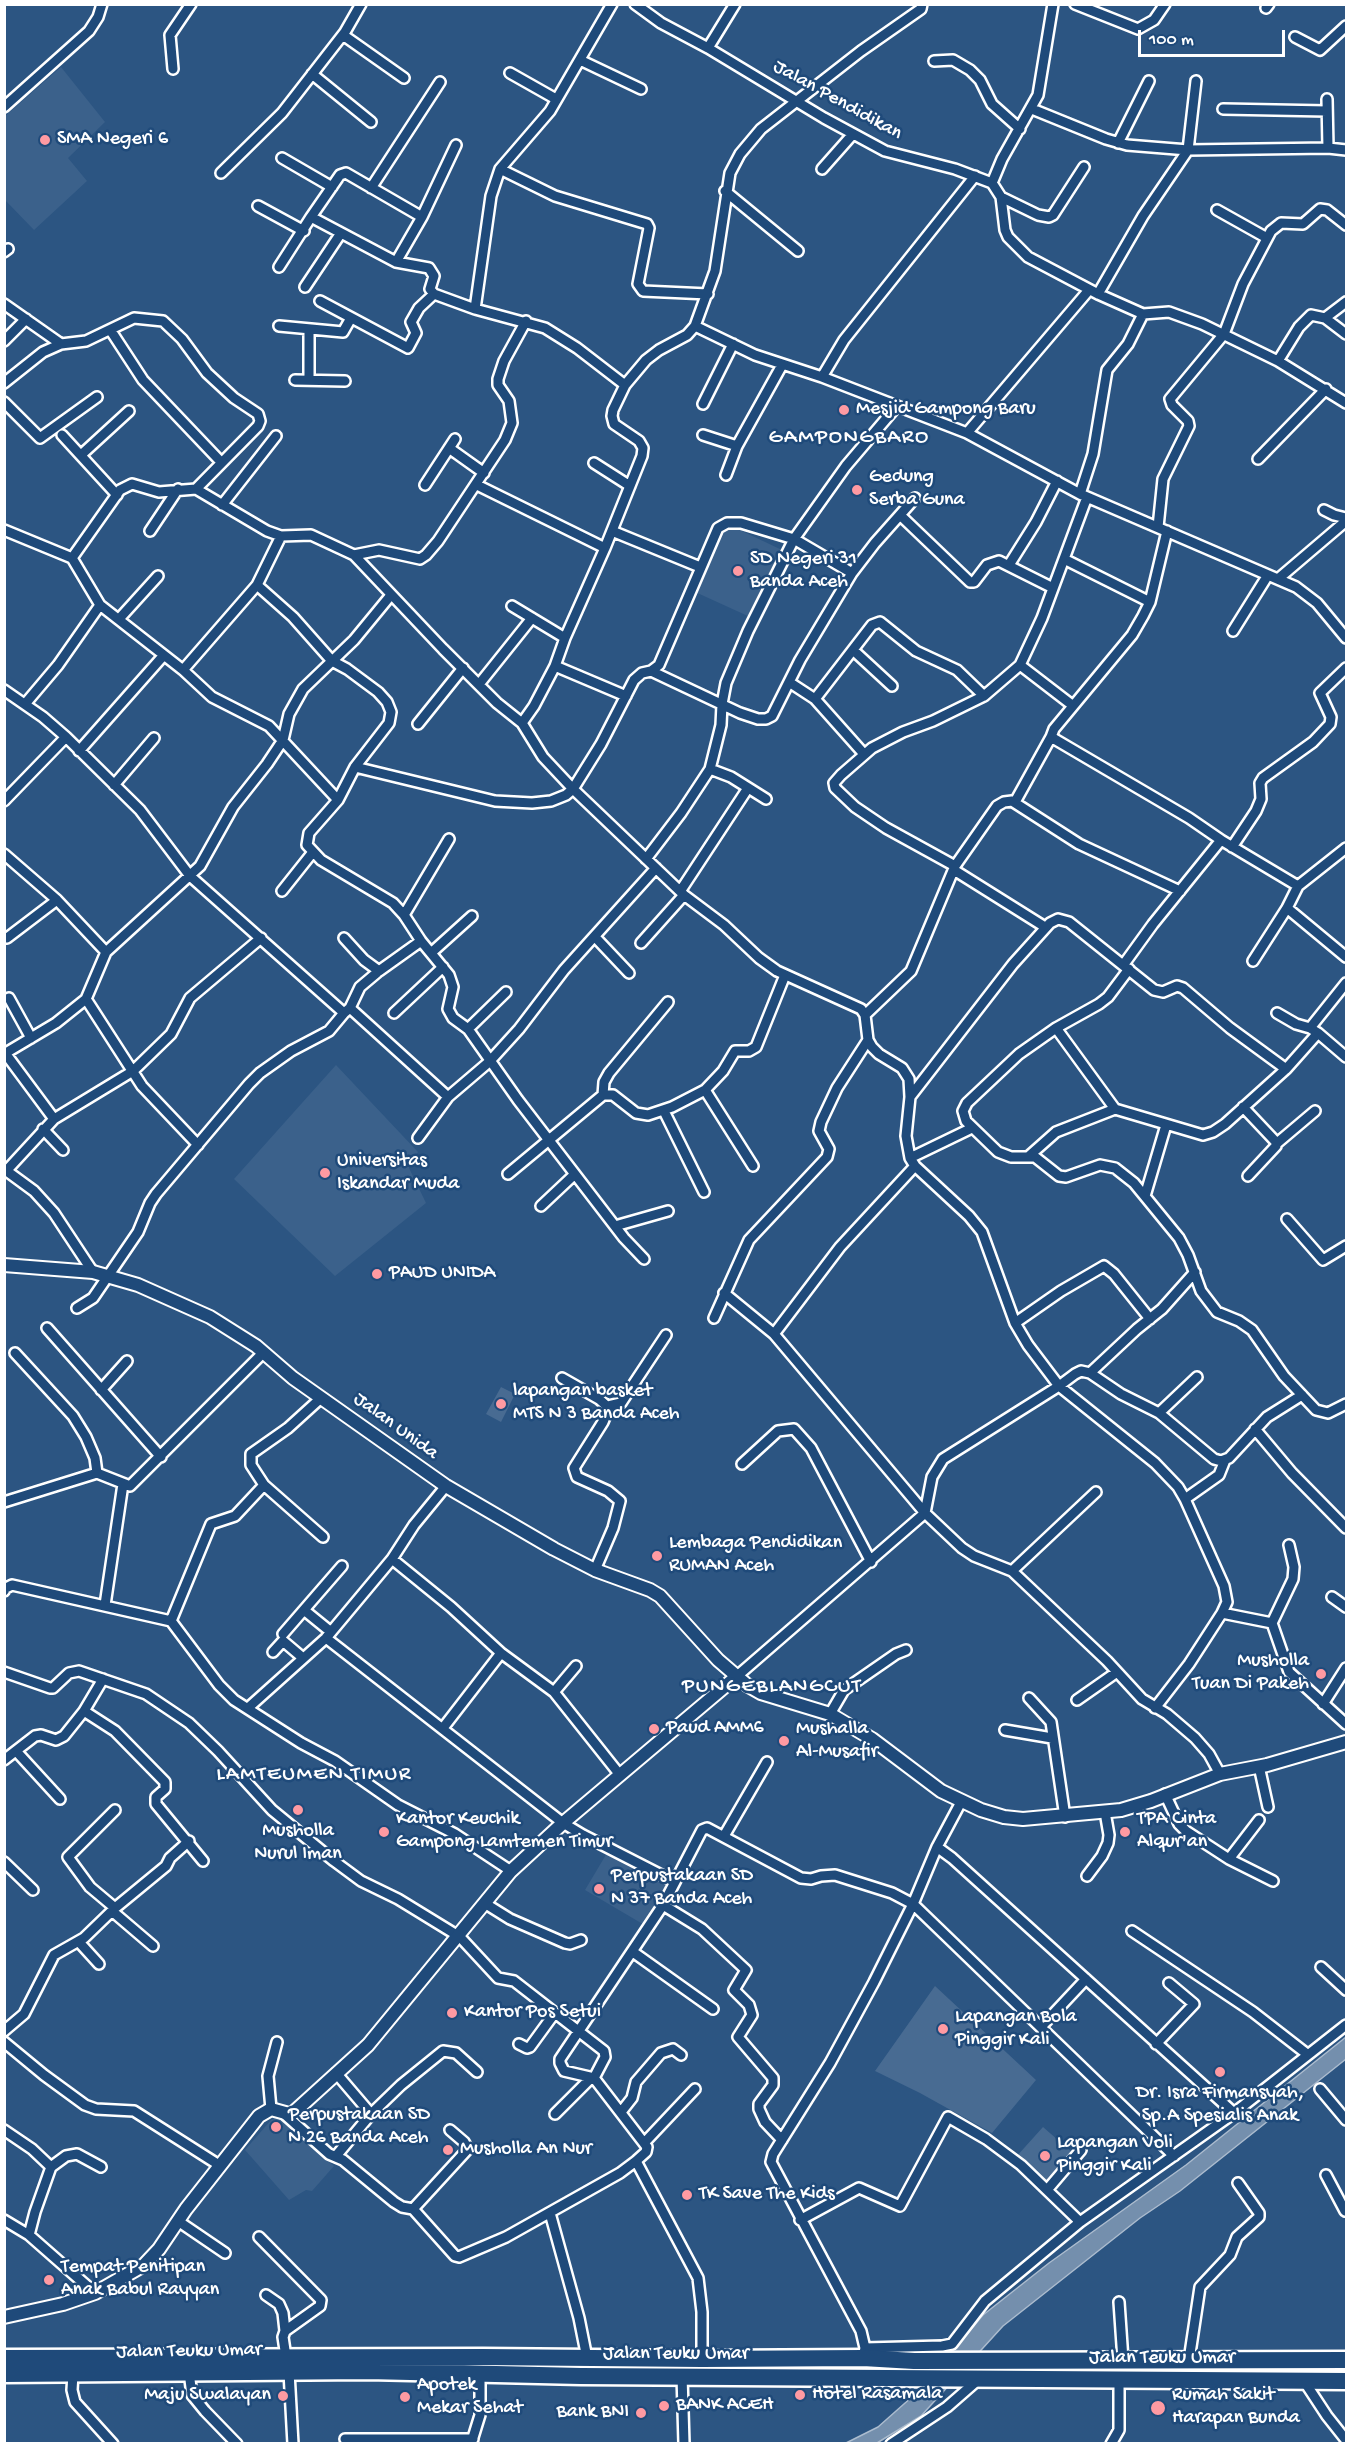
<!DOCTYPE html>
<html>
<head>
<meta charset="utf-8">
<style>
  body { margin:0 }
  #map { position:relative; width:1351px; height:2448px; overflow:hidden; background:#2c5582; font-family:"Gochi Hand",sans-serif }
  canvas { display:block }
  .frame { position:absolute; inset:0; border:6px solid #fff; pointer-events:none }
  .scale { position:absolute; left:1138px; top:30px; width:147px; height:27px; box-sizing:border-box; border:3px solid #fff; border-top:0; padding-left:8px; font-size:18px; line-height:21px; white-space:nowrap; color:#fff; -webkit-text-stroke:4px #1f4a7a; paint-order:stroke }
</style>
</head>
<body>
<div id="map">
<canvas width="1351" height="2448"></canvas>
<div class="frame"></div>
<div class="scale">100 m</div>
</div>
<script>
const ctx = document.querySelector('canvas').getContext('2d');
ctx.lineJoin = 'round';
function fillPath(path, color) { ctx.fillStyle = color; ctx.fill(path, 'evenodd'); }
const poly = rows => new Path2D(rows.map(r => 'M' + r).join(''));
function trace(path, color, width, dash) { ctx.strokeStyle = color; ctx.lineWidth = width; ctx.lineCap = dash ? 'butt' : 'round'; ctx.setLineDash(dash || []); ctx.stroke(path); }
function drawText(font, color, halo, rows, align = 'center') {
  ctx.font = font + ' "Gochi Hand",sans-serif'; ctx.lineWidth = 5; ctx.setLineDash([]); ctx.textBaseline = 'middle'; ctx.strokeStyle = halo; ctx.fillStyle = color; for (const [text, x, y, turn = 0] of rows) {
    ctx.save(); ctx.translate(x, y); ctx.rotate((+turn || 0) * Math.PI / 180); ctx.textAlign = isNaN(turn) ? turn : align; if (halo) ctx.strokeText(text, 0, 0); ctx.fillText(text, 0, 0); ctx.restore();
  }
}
const built = poly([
  [61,67,105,122,68,158,87,181,34,230,5,200,5,116],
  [725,523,782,550,750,617,693,591],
  [336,1065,418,1152,409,1168,426,1203,335,1276,234,1179],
  [607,1853,670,1886,646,1926,585,1890],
  [278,2116,334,2166,312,2191,306,2190,289,2200,245,2150,271,2120]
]);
const green = poly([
  [501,1387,515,1394,501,1422,486,1414],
  [935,1986,1036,2080,992,2133,920,2093,875,2071],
  [1043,2127,1074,2154,1049,2186,1016,2157]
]);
const water = poly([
  [1346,2037,1346,2059,1180,2191,1140,2218,1003,2326,921,2416,877,2443,844,2444,878,2427,922,2388,983,2315,1049,2263,1186,2165,1346,2037]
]);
const street = poly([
  [612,4,550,111,500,169,491,196,475,309,545,328,577,348,625,385],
  [635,4,661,23,708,48,824,118,885,151,955,169,992,183,1001,197,1005,230,1008,237,1028,257,1098,294,1143,314,1169,312,1202,324,1278,361,1346,403],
  [1075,4,1138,29,1154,20,1165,4],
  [1266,8,1269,4],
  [343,35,404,78],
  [1295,37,1320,50,1346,26],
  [708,48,735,4],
  [580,60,641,89],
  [934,61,953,60,970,70,980,80,992,104,1020,129],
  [173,69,170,35,191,4],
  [510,73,556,99],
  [312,74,371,122],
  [1327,99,1328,148],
  [4,107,89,31,98,17,102,4],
  [1032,109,1106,139,1127,145,1188,150,1328,148,1346,150],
  [1223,109,1327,111],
  [1118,143,1149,81],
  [282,158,332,187],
  [500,169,555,196,647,224,649,228,638,284,643,291,708,294],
  [822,169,853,134],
  [221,173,282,113,345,32,361,4],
  [992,183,1002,159,1038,95,1053,4],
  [371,188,440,82],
  [725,191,798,251],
  [1001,197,1038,215,1049,217,1053,215,1084,167],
  [258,206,304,231],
  [1217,210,1267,238],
  [311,217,340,175,346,173,422,217,396,262],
  [422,217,456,145],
  [4,252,8,249],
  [279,267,311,217,396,262,429,268,434,276,430,289,434,294,475,309],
  [305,287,341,233],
  [1098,294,1143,216,1188,150,1196,81],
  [320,301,408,348,416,333,411,322,419,308,434,294],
  [4,304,61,344],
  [1143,314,1128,344,1107,370,1093,454,1080,494,1296,587,1317,603,1346,638],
  [1325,318,1346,302],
  [279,326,343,332,351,318],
  [695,326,755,355,822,377,967,433,1080,494],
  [309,329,309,380],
  [111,331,143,380,221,462],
  [4,341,26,319],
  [1278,361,1299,327,1311,315,1325,318,1346,334],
  [822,377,844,340,975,176],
  [295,380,345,381],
  [4,383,43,352,61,344,86,341,134,318,163,321,182,339,207,373,234,398,258,414,260,421,258,426,196,489],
  [4,402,40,438,97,397],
  [703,404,733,344],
  [967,433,1089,290],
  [62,435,117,495],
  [703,435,737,446],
  [449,448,484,473],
  [81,455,129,411],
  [1258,459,1326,389],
  [594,463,630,486],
  [726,475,737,446,782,365],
  [425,485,455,439],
  [477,485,605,548],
  [222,505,276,436],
  [1324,510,1334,515,1346,518],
  [900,515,970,582,974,582,987,565,999,561,1053,588],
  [1158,527,1163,479,1189,426,1188,421,1172,405,1170,399,1224,334,1243,284,1271,231,1281,223,1303,224,1320,209,1327,210,1346,225],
  [4,530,72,558,100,605,183,670,212,697,269,726,338,800],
  [150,531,178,489],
  [612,531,700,567],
  [1167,531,1150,602,1143,616,1132,635,1054,729,1051,737,1189,818,1221,840],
  [354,555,379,550,420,559,426,555,438,541,505,440,512,423,509,401,498,385,498,379,504,361,526,321],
  [72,558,120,490,132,484,159,492,196,489,267,531,281,536,311,535,354,555,443,649,497,703,522,723,543,757,573,789,684,895,724,925,759,958,777,971,861,1009,865,1015,868,1040,872,1047,879,1054,902,1068,909,1079,910,1097,906,1136,910,1158,915,1166,969,1216,982,1232,1015,1323,1028,1345,1059,1386,1155,1463,1178,1487,1185,1499,1224,1586,1227,1602,1222,1613,1189,1664,1155,1708],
  [1064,559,1150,602],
  [1009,565,1036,522,1057,481],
  [1278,579,1346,521],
  [257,585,293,617,332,661,347,669,378,692,387,702,391,712,389,723,355,767,338,800,309,833,307,845,321,860,393,903,404,915,421,941,449,975,453,987,448,1009,453,1018,468,1029,518,1100,624,1238,644,1259],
  [512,606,565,638],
  [119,619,158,576],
  [1233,631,1268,575],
  [853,650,892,686],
  [1020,665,1072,705],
  [555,666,626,696],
  [183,670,257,585,281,536],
  [651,671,740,713,758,719,766,719,772,716,800,660,852,573,875,543,915,498],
  [789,682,815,699,872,625,880,622,916,651,957,670,984,696,1020,665,1042,618,1087,497],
  [480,683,532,618],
  [4,690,43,717,66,737,140,810,190,876,344,1013,350,1008,448,1097],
  [984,696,933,721,903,732,872,748,841,775,834,783,835,788,855,807,886,828,955,866,997,806,1004,802,1012,801,1079,844,1180,891],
  [815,699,864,754],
  [25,704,58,665,100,605],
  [522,723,534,706,555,666,565,638,605,548,642,456,643,448,639,441,614,424,612,416,613,410,625,385,646,360,659,350,687,335,695,326,715,271,730,173,740,154,761,129,861,51,921,9,922,4],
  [418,724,463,668],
  [79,751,164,655],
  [355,767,495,801,532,803,551,801,566,795,573,789,601,744,634,680,642,673,651,671,659,665,718,528,727,523,741,523,794,539,846,466,897,406],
  [710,769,731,777,766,799],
  [114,785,154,738],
  [4,801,66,737],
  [1015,802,1051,737],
  [1232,847,1256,811,1261,799,1260,783,1263,778,1313,742,1330,724,1331,717,1320,693,1346,668],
  [4,854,57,900,106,952],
  [646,859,681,813,710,769,721,725,722,704,726,683,748,631,794,539,852,573],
  [954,870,1045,927],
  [681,890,748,788],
  [282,891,313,852],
  [1287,908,1346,957],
  [404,915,449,839],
  [595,937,629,973],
  [7,938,57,900],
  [344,938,364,960,379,971],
  [641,943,684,895],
  [431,953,472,916],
  [1253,961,1287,908,1298,886,1346,848],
  [1124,964,1153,924,1221,840,1298,886],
  [1129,969,1108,997,1099,1004,1056,1028,1019,1054,967,1103,963,1111,966,1121,998,1152,1011,1157,1035,1157,1059,1176,1066,1177,1100,1165,1115,1168,1134,1183,1179,1238,1188,1255,1201,1291,1217,1312,1239,1321,1252,1330,1284,1376,1316,1410,1328,1413,1346,1404],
  [9,998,31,1038],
  [86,999,142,1086,198,1145],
  [350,1008,360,987,379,971,421,941],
  [394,1013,443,967],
  [1277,1013,1296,1024,1310,1028],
  [865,1015,911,971,955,866],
  [1056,1028,1115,1109,1203,1135,1213,1132,1225,1124,1286,1069,1318,1033,1346,1057],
  [468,1029,506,992],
  [1318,1033,1310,1028,1346,983],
  [5,1053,54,1119],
  [4,1054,56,1023,86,999,106,952,200,866,233,807,267,764,283,740,289,714,303,689,354,640,391,595],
  [705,1090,753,1166],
  [603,1095,604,1082,609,1073,668,1002],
  [910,1097,1013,964,1050,923,1058,919,1069,922,1154,990,1163,992,1177,986,1183,988,1230,1028,1286,1069],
  [1243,1107,1276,1142,1276,1146,1248,1176],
  [664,1111,704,1192],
  [43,1129,63,1150],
  [418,1138,448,1097,489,1062,519,1029,564,970,656,868],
  [1276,1144,1315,1111],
  [1029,1156,1056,1132,1115,1109],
  [910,1158,972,1128],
  [4,1169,34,1191,54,1213,93,1272],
  [7,1170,54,1119,133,1071,171,1034,190,998,261,938],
  [508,1174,603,1095,613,1095,636,1113,648,1115,672,1107,705,1090,723,1071,735,1051,749,1051,756,1047,785,975],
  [1145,1196,1166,1125],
  [541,1206,575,1174],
  [1287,1219,1323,1260,1346,1246],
  [615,1226,668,1211],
  [724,1293,774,1334,925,1513,962,1548,974,1556,1012,1571,1107,1661,1142,1699,1167,1714,1195,1738,1209,1754,1220,1774],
  [77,1308,93,1298,138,1232,150,1203,156,1194,249,1084,260,1073,291,1051,329,1031,344,1013],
  [714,1318,749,1240,827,1157,829,1149,819,1131,821,1122,837,1088,868,1040],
  [1015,1323,1061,1291,1104,1266,1114,1274,1150,1319],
  [47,1328,161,1457],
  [774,1334,840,1247,915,1166],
  [15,1353,73,1416,86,1437,95,1458,97,1473],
  [1090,1373,1137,1329,1162,1309,1195,1272],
  [562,1378,599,1399,609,1408,603,1422,574,1468,577,1477,608,1491,620,1501,613,1528,595,1570],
  [101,1390,127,1361],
  [608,1406,621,1403,666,1335],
  [1159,1413,1197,1377],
  [1255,1429,1292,1473,1346,1528],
  [742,1464,778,1431,794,1429,811,1448,871,1562],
  [264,1485,323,1537],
  [1185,1499,1219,1475,1225,1460],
  [4,1502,97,1473,130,1486,263,1353],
  [392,1559,451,1607,501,1653,554,1692,576,1666],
  [1012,1571,1096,1492],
  [4,1591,6,1588,12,1585,171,1621],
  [1332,1597,1346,1607],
  [105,1605,123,1484],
  [304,1610,331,1632],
  [1222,1613,1272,1623,1289,1672,1346,1724],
  [171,1621,219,1685,234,1700,301,1743,335,1761,398,1805,455,1834,511,1871],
  [171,1621,211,1524,235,1516,264,1485,251,1465,251,1454,288,1428,321,1398],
  [1272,1623,1293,1579,1294,1567,1289,1545],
  [283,1634,342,1566],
  [326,1638,563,1823,583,1835,675,1882],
  [273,1652,283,1641,303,1658],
  [4,1672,50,1688,53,1688,69,1673,79,1671,146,1694,189,1723,218,1751,272,1810,334,1861,361,1881,398,1899,460,1937,498,1978,514,1981,604,2051,605,2057,594,2078,647,2147,646,2152,636,2161,620,2173,506,2237,459,2257,455,2256,413,2209,402,2207,394,2202,343,2160,329,2154,282,2112],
  [736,1677,925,1513,932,1477,943,1459,1059,1386,1075,1374,1081,1371,1090,1373,1121,1394,1159,1413,1214,1459,1221,1461,1229,1458,1267,1417,1302,1395],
  [554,1692,620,1775],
  [1029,1698,1051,1722,1065,1817],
  [1077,1700,1117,1672],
  [1323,1704,1346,1668],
  [248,1708,326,1638,392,1559,414,1525,446,1486],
  [84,1711,115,1731,165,1782,165,1789,156,1797,156,1804,203,1861],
  [830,1714,844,1690,896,1654,906,1650],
  [443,1728,501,1653],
  [1005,1730,1052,1738],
  [16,1751,60,1799],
  [4,1760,35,1736,41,1735,56,1740,64,1736,84,1711,103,1679],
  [1259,1766,1268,1807],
  [1165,1794,1179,1824,1186,1831,1229,1859,1273,1881],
  [115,1810,68,1857,90,1887,115,1908],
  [724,1836,767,1762],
  [937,1847,952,1858,1234,2113],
  [1229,1859,1259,1820],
  [4,1862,33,1890],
  [1087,1876,1102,1856,1108,1843,1109,1835,1105,1812],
  [486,1904,510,1919,565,1943,570,1944,581,1940],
  [663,1905,702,1929,746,1970,734,1990,749,2005,752,2015,738,2037,773,2078,773,2085,759,2104,759,2109,765,2122,782,2140],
  [112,1911,153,1946],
  [1132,1931,1253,2012,1307,2054],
  [79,1942,99,1964],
  [633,1952,713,2009],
  [1321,1967,1346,1990],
  [1041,2027,1086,1979],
  [4,2031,24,2014,54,1955,84,1938,115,1908,166,1866,170,1858,189,1841],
  [4,2042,44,2075,85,2105,96,2109,134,2111,219,2165],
  [519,2044,527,2048,530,2047,554,2014],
  [1156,2044,1194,2004,1169,1983],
  [336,2073,371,2114,401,2085,443,2051,456,2053,477,2072],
  [594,2078,564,2071,560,2063,560,2059,663,1905,702,1830,707,1828,801,1878,811,1879,821,1876,835,1875,892,1893,913,1904,1174,2156],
  [1320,2089,1346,2120],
  [271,2109,268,2076,277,2042],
  [621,2112,632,2098,636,2082,661,2053,673,2049,681,2055],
  [555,2114,591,2078],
  [4,2130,32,2149,51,2167],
  [645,2142,695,2089],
  [336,2156,371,2114],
  [636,2161,698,2278,702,2312,702,2359],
  [1326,2175,1345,2211],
  [1047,2190,1081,2150],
  [413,2209,468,2149,464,2142,450,2130],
  [550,2213,579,2318,587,2358],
  [4,2220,29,2235,95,2293],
  [800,2220,859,2188,900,2206,948,2117,986,2139,1021,2165,1080,2222],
  [178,2221,225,2253],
  [29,2235,35,2212,51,2167,66,2156,77,2154,101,2167],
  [259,2237,321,2300,320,2306,285,2331,283,2337,286,2357],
  [266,2295,279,2304,283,2313,285,2331],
  [1119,2302,1123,2360],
  [865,2348,942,2346,952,2344,985,2301,1080,2222,1234,2113,1346,2025],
  [863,2358,865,2348,861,2331,771,2162,773,2154,830,2063,874,1982,913,1904,937,1847,961,1802],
  [1189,2360,1200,2287,1230,2255,1237,2237,1259,2217,1259,2213,1238,2183],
  [189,2372,192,2395,205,2411,237,2444],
  [289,2372,293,2444],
  [73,2374,72,2390,75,2402,113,2444],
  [682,2375,684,2444],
  [1304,2381,1327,2416,1346,2440],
  [345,2439,473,2439],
  [471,2444,480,2415,480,2373],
  [891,2444,947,2407,979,2379],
  [1111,2444,1119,2430,1119,2380]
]);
const secondary = poly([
  [4,1265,93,1272,138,1285,210,1317,256,1346,293,1378,446,1486,554,1549,595,1570,650,1590,660,1596,718,1660,747,1685,761,1693,830,1714,872,1739,941,1791,981,1810,1004,1817,1023,1819,1121,1810,1151,1801,1220,1774,1267,1765,1346,1742],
  [4,2317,63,2304,95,2293,144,2265,159,2249,186,2209,259,2116,271,2109,289,2114,293,2113,368,2045,511,1871,563,1823,736,1677]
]);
const highway = poly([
  [4,2358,483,2357,702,2359,863,2358,914,2361,1346,2360],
  [4,2374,368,2371,581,2376,1346,2381]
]);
const markers = [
  [45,140,6,"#ff9aa2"],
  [844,410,6,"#ff9aa2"],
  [857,490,6,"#ff9aa2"],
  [738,571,6,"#ff9aa2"],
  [325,1173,6,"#ff9aa2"],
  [377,1274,6,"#ff9aa2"],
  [501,1404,6,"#ff9aa2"],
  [657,1556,6,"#ff9aa2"],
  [1321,1674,6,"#ff9aa2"],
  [654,1729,6,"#ff9aa2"],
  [784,1741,6,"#ff9aa2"],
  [298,1810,6,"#ff9aa2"],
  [384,1832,6,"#ff9aa2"],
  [1125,1832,6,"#ff9aa2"],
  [599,1889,6,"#ff9aa2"],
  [452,2013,6,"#ff9aa2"],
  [943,2029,6,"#ff9aa2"],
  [1220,2072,6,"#ff9aa2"],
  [276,2127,6,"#ff9aa2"],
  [448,2150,6,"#ff9aa2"],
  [1045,2156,6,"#ff9aa2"],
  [687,2195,6,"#ff9aa2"],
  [49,2280,6,"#ff9aa2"],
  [800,2395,6,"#ff9aa2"],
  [283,2396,6,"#ff9aa2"],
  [405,2397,6,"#ff9aa2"],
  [664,2406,6,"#ff9aa2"],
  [1158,2408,8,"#ff9aa2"],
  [641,2413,6,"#ff9aa2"]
];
const streetNames = [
  ["Jalan Pendidikan",837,101,29],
  ["Jalan Unida",395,1427,36],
  ["Jalan Teuku Umar",189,2352,-1],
  ["Jalan Teuku Umar",676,2355],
  ["Jalan Teuku Umar",1162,2359]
];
const poiNames = [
  ["SMA Negeri 6",57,140],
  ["Mesjid Gampong Baru",856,410],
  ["Gedung",869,478],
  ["Serba Guna",869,501],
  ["SD Negeri 31",750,560],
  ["Banda Aceh",750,583],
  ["Universitas",337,1162],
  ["Iskandar Muda",337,1185],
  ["PAUD UNIDA",389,1274],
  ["lapangan basket",513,1392],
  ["MTS N 3 Banda Aceh",513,1415],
  ["Lembaga Pendidikan",669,1544],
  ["RUMAN Aceh",669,1567],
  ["Musholla",1309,1662,"right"],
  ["Tuan Di Pakeh",1309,1685,"right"],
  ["Paud AMM6",666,1729],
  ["Mushalla",796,1730],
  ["Al-Musafir",796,1753],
  ["Kantor Keuchik",396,1820],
  ["Gampong Lamtemen Timur",396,1843],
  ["TPA Cinta",1137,1820],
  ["Alqur'an",1137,1843],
  ["Musholla",298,1832,"center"],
  ["Nurul Iman",298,1855,"center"],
  ["Perpustakaan SD",611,1877],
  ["N 37 Banda Aceh",611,1900],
  ["Kantor Pos Setui",464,2013],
  ["Lapangan Bola",955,2018],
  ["Pinggir Kali",955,2041],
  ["Dr. Isra Firmansyah,",1220,2094,"center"],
  ["Sp.A Spesialis Anak",1220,2117,"center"],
  ["Perpustakaan SD",288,2116],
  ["N 26 Banda Aceh",288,2139],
  ["Lapangan Voli",1057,2144],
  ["Pinggir Kali",1057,2167],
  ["Musholla An Nur",460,2150],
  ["TK Save The Kids",699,2195],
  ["Tempat Penitipan",61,2268],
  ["Anak Babul Rayyan",61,2291],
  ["Apotek",417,2386],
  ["Mekar Sehat",417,2409],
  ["Hotel Rasamala",812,2395],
  ["Maju Swalayan",271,2396,"right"],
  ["Rumah Sakit",1172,2396],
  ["Harapan Bunda",1172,2419],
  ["BANK ACEH",676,2406],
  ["Bank BNI",629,2413,"right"]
];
const quarterNames = [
  ["GAMPONGBARO",849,439],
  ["PUNGEBLANGCUT",772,1688],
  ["LAMTEUMEN TIMUR",314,1776]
];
fillPath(built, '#3b618b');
fillPath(green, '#486b92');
fillPath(water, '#748fad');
trace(water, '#acbcce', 1.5);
trace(street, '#fff', 14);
trace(secondary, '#fff', 16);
trace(highway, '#fff', 21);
trace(street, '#1f4a7a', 9);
trace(secondary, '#1f4a7a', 12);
trace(highway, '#1f4a7a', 16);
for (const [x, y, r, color] of markers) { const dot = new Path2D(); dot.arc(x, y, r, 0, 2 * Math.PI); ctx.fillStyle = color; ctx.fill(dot); trace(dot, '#1f4a7a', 2); }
drawText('20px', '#fff', '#1f4a7a', streetNames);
drawText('20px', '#fff', '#1f4a7a', poiNames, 'left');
ctx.letterSpacing = '1.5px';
drawText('22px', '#fff', '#1f4a7a', quarterNames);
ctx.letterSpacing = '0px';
</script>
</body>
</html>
